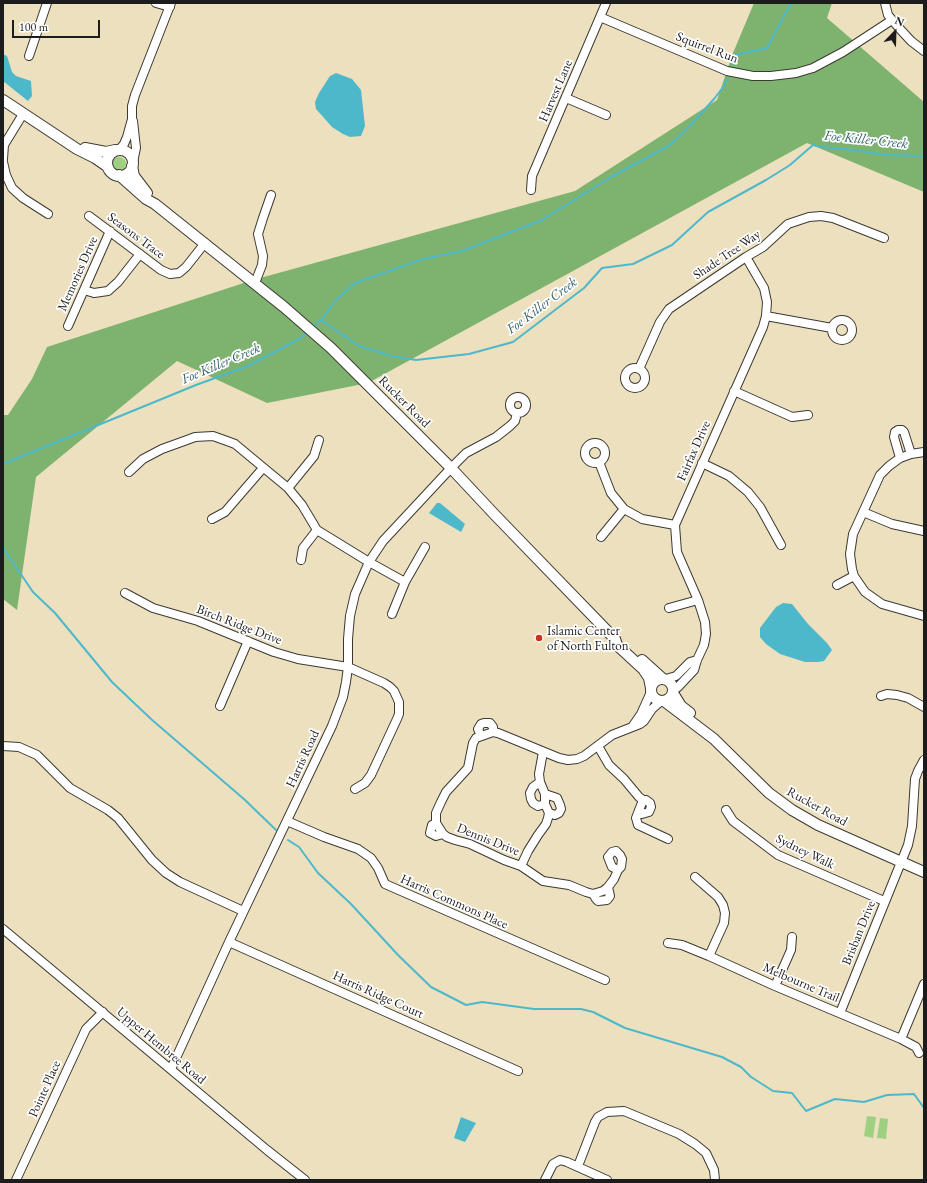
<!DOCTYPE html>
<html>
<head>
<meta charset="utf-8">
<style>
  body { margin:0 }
  #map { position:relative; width:927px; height:1183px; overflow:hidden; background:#ede0be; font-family:"EB Garamond",serif }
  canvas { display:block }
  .frame { position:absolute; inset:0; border:4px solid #1c1c1c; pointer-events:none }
  .north { position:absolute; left:875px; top:12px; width:40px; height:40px; -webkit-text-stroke:3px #fff; paint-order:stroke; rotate:23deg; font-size:11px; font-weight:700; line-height:16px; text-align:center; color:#1c1c1c }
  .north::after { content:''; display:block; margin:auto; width:14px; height:18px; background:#1c1c1c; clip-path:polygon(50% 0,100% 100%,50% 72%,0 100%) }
  .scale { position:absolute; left:12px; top:20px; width:88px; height:18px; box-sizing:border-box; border:2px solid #1c1c1c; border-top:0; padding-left:5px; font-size:12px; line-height:14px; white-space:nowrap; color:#1c1c1c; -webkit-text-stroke:3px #fff; paint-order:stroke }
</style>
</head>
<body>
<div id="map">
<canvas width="927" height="1183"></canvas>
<div class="frame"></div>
<div class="north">N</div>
<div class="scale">100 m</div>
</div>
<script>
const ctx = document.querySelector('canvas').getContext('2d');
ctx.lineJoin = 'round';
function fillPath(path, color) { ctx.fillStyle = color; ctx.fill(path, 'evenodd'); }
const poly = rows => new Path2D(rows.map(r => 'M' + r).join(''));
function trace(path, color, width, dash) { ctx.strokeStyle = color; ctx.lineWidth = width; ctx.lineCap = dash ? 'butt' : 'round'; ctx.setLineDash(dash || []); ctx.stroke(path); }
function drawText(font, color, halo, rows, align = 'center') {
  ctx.font = font + ' "EB Garamond",serif'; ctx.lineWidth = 3.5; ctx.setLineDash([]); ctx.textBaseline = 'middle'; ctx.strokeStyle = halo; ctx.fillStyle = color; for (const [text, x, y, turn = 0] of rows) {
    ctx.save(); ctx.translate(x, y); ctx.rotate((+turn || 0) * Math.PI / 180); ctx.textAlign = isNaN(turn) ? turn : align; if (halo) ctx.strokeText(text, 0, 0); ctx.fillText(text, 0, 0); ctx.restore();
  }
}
const green = poly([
  '112 164a7 7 0 1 1 14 0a7 7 0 1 1-14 0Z',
  [867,1116,876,1117,873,1138,864,1136],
  [880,1118,888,1119,886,1139,877,1138]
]);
const forest = poly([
  [754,3,832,3,827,18,924,102,924,192,807,143,368,383,267,403,177,361,36,477,17,610,3,599,3,415,8,415,32,379,47,347,253,280,575,191,717,100,733,53]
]);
const water = poly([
  [3,54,7,56,12,72,16,76,31,81,32,96,28,101,3,81],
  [336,73,352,79,361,90,365,126,361,136,350,137,343,134,332,127,316,109,315,102,319,93,330,76],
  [437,503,440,503,465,524,461,532,429,513],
  [783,603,792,604,808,624,827,643,832,650,824,661,818,662,805,662,780,654,766,644,760,637,760,628,776,607],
  [461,1117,476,1123,465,1142,454,1138]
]);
const stream = poly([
  [732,64,735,55,767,48,791,3],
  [321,320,336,300,355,283,423,259,462,251,542,220,611,177,670,145,686,130,714,99,724,86,726,79],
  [312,327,321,320,359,346,392,356,416,360,469,354,513,342,584,288,602,268,633,264,672,245,708,212,766,180,790,165,813,145,822,147,845,149,889,155,924,156],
  [3,464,196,385,248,366,299,339,307,332],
  [3,548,33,592,55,613,112,682,151,719,245,800,276,830],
  [288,840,299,847,318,873,351,904,398,955,431,987,466,1005,482,1002,534,1009,581,1009,593,1012,625,1028,722,1057,741,1067,751,1077,773,1091,792,1093,806,1111,835,1099,864,1102,887,1095,914,1094,924,1108]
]);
const minor = poly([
  [156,3,170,7],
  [885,3,888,15,899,28,911,41,924,51],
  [600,17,727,71,753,76,771,76,796,73,813,68,843,52,892,20],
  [29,56,47,3],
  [566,98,606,115],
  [133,121,136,148,133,162],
  [119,150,124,144,127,137,132,119,132,106,135,95,171,3],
  [3,159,4,145,23,114],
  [3,162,6,175,12,188,23,198,48,214],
  [531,190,532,176,606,3],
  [89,216,161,270,170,274,179,273,186,267,205,243],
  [255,283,262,265,263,256,258,234,263,218,271,195],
  [84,290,94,293,108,291,118,282,140,254],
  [766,316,832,328],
  '832 330a10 10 0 1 1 20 0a10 10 0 1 1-20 0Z',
  [68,326,110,231],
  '625 378a10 10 0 1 1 20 0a10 10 0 1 1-20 0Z',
  [639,369,660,322,669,309,746,257,763,247,788,224,809,217,821,216,833,218,884,238],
  [734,391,792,417,808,415],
  '510 405a8 8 0 1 1 16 0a8 8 0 1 1-16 0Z',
  '585 453a10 10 0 1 1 20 0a10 10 0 1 1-20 0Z',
  [924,452,911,454,900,458,889,466,880,475,853,534,850,554,852,569,854,576,865,592,882,604,924,616],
  [900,458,894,437,895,432,898,430,902,430,904,432,911,454],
  [599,462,611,493,624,509,642,519,675,525],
  [702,463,729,476,748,492,760,507,781,545],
  [129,472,143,459,162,449,187,440,195,437,213,436,227,441,235,444,288,488,302,505,317,530,369,562,405,582],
  [288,488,314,456,319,440],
  [863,512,892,524,924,531],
  [212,519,225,512,263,468],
  [601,537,624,509],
  [301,560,303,548,317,530],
  [837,585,854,576],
  [125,593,153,608,198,621,274,652,298,659,348,667,384,683,390,687,394,691,399,702,399,714,397,719,371,775,365,783,355,789],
  [669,608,698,600],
  [392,614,405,582,425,547],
  [666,679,676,676,690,662,697,660],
  [673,691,678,687,694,670,697,660,704,645,706,634,705,622,698,600,677,552,675,525,763,327,766,316,767,302,764,288,746,257],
  [881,696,887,694,897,695,908,698,924,707],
  [220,706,248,641],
  [632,727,641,714,651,692],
  [481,736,478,729,481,724,484,723,490,723,493,727,493,732],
  [3,746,19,747,37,755,70,788,108,810,118,818,152,860,166,873,180,882,243,911],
  [598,746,609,765,624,779,639,797,643,800,646,800,650,803,651,807,649,812,642,814,638,813],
  [540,782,533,787,530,793,531,799,533,803,538,806,545,804],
  [545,794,557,798,560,805,561,809,559,813,555,815,549,813],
  [643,800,636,818,638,825,668,839],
  [726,810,733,821,778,855,884,901],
  [287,821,324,837,358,849,371,858,378,868,385,884,605,980],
  [436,823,432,825,430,833,436,836,443,834],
  [616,851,620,855,622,859,621,867,618,870,612,867,608,857,612,852,616,851],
  [521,866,528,851,538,835,546,824,548,818,549,813,545,804,545,794,540,782,539,774,543,752],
  [618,870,614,879,608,887,603,891,593,894,586,892,569,885,543,881,521,866,504,860,470,844,455,840,447,837,443,834,436,823,436,813,441,802,446,792,468,768,473,743,476,738,493,732,498,733,559,758,568,760,577,759,584,756,612,735,640,724,644,721,652,709,661,701],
  [695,877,718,897,723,905,725,913,724,923,709,956],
  [593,894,596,899,598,901,607,900,610,896,608,887],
  [3,929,267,1150,305,1180],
  [229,942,518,1071],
  [668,943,682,945,709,956,775,986,901,1039,916,1047,919,1053],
  [775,986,791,950,792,937],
  [840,1013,908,845,912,826,915,779,918,771,924,760],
  [901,1039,924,984],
  [171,1069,229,942,332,726,343,697,346,682,348,667,348,639,350,616,355,594,369,562,383,541,451,468,466,453,496,437,510,426,515,421,517,413],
  [578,1166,595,1122,598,1117,607,1112,624,1111,679,1134,695,1144,706,1153,714,1170,715,1180],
  [16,1180,86,1029,103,1012],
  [545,1180,553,1164,560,1160,567,1162,607,1180]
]);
const major = poly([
  [3,100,77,149,95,158,108,167],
  [85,148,106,152,115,150],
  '107 163a13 13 0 1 1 26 0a13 13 0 1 1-26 0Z',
  [132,166,134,176,147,193],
  [119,175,146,199,155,204,284,307,331,348,451,468,495,515,615,639,617,645,643,669,649,678,651,688],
  [642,660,663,679],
  '651 690a11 11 0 1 1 22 0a11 11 0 1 1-22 0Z',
  [673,693,681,706,690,713],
  [664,701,714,739,769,793,792,810,818,825,924,872]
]);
const markers = [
  [539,638,4,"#c8321e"]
];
const streetNames = [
  ["Squirrel Run",707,48,21],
  ["Harvest Lane",556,91,-67],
  ["Seasons Trace",136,236,37],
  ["Shade Tree Way",727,255,-34],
  ["Memories Drive",78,274,-66],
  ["Rucker Road",404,402,45],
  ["Fairfax Drive",694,451,-66],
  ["Birch Ridge Drive",239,625,21],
  ["Harris Road",303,759,-65],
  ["Rucker Road",817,807,29],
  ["Dennis Drive",488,840,22],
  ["Sydney Walk",805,852,26],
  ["Harris Commons Place",454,902,24],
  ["Brisban Drive",859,933,-68],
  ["Melbourne Trail",801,983,23],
  ["Harris Ridge Court",378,995,24],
  ["Upper Hembree Road",161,1046,40],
  ["Pointe Place",45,1089,-66]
];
const poiNames = [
  ["Islamic Center",547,631],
  ["of North Fulton",547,646]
];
const waterNames = [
  ["Foe Killer Creek",866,140,6],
  ["Foe Killer Creek",542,306,-37],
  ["Foe Killer Creek",221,364,-23]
];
fillPath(green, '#9dd181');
fillPath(forest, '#7eb36f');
fillPath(water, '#4eb8cb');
trace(stream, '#4eb8cb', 2);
trace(minor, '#3b3934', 10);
trace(major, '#3b3934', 12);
trace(minor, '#fff', 8);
trace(major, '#fff', 10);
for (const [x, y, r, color] of markers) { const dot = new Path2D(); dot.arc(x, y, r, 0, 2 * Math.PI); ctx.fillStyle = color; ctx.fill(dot); trace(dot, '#fff', 1.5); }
drawText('13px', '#1c1c1c', '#fff', streetNames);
drawText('13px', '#1c1c1c', '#fff', poiNames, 'left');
drawText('italic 14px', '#32626b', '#fff', waterNames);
</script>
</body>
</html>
